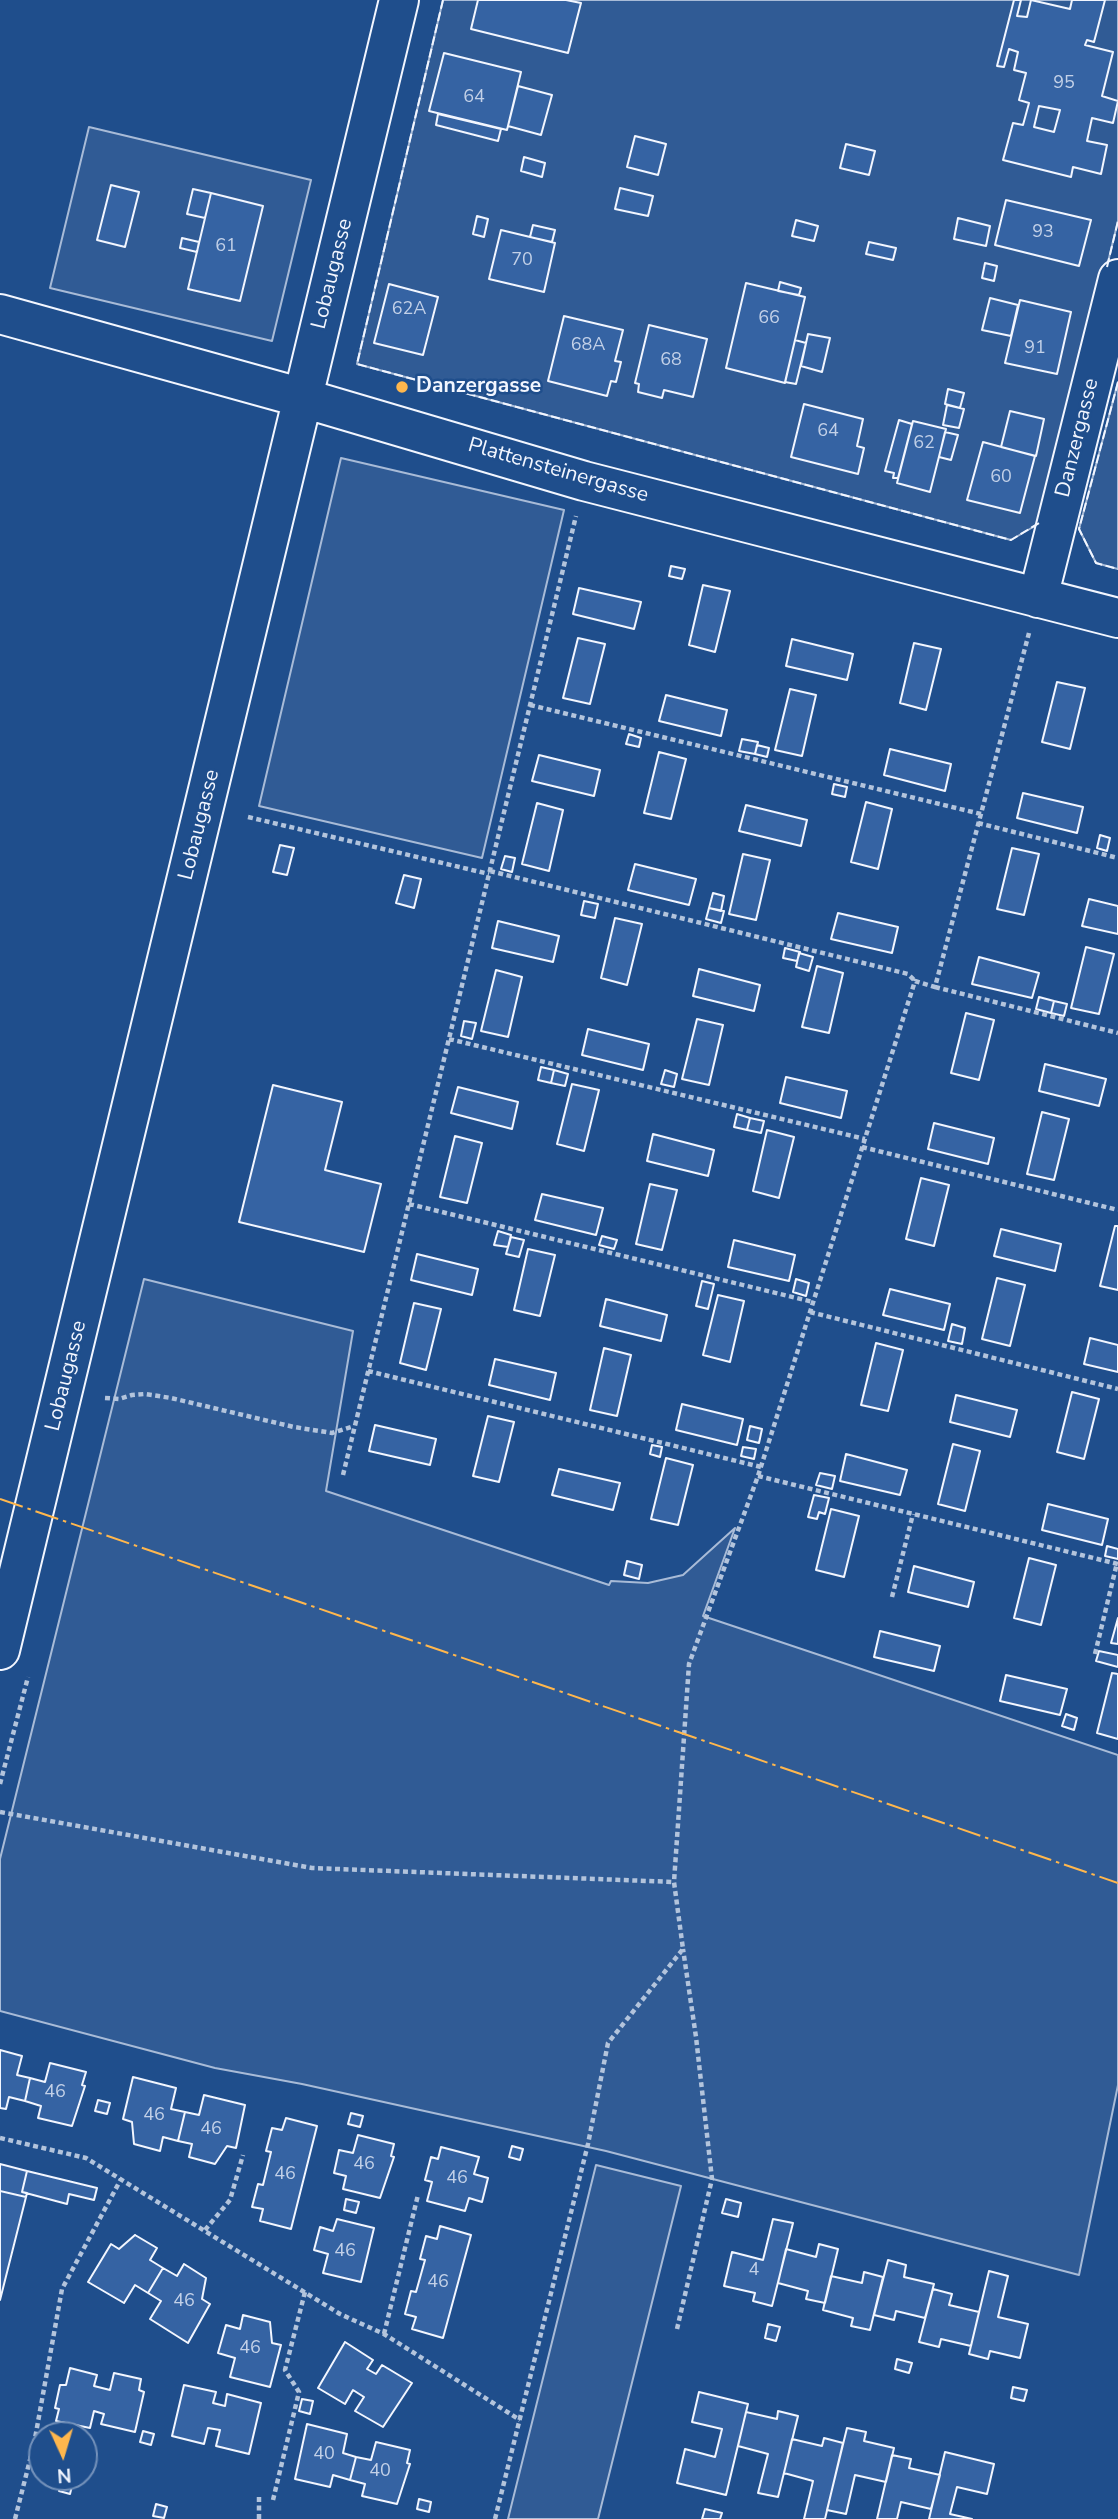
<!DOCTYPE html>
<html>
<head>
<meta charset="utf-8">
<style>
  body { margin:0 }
  #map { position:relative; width:1118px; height:2519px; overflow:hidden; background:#1f4e8c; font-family:"Nunito Sans",sans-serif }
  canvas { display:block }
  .north { position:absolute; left:28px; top:2421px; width:70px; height:70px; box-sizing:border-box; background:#1f4e8c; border:2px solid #7391ba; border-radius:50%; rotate:176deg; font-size:19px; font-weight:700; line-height:28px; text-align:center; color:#f2f6ff }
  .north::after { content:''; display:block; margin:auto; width:24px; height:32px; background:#ffb74d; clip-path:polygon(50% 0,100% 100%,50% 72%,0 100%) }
</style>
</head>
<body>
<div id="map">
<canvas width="1118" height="2519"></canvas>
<div class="north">N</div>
</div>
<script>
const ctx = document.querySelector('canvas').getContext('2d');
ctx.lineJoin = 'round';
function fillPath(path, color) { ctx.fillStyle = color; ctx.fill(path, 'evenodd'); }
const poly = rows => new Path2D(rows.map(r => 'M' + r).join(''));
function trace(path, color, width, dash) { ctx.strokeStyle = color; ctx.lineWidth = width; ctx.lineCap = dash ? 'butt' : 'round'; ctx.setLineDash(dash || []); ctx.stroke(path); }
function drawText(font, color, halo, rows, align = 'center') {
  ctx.font = font + ' "Nunito Sans",sans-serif'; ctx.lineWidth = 5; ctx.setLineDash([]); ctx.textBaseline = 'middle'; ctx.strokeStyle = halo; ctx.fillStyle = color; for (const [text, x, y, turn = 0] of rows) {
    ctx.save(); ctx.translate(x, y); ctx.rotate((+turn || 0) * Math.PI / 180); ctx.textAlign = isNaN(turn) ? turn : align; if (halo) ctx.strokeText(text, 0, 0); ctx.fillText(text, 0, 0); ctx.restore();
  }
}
const built = poly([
  [443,0,1118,0,1118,221,1045,520,1011,540,357,364,443,0],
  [89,127,311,180,272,341,50,288,89,127],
  [1118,382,1118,569,1096,563,1079,529,1118,382],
  [341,458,564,510,482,858,259,806,341,458],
  [144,1279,353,1331,326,1491,609,1585,611,1581,648,1583,683,1575,735,1528,703,1616,1118,1755,1118,2085,1079,2275,606,2151,302,2084,215,2068,0,2011,0,1859,144,1279],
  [596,2165,681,2186,598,2519,508,2519,596,2165]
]);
const building = poly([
  [478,0,566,0,581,3,568,53,471,29,478,0],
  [1014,0,1021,0,1017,16,1027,17,1031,0,1070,9,1072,0,1105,0,1094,42,1087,40,1085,45,1113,52,1102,96,1118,101,1113,123,1092,118,1087,141,1107,145,1101,174,1073,167,1071,177,1003,160,1013,123,1023,125,1029,103,1019,100,1026,73,1014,70,1018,52,1009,49,1004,67,997,66,1014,0],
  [1039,106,1060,110,1054,132,1034,127,1039,106],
  [444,53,521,72,507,130,429,111,444,53],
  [518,86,552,95,541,135,508,126,518,86],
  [438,114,501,129,498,141,436,125,438,114],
  [635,136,666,144,658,175,627,167,635,136],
  [846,144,875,151,869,175,840,168,846,144],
  [524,157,545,163,542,177,521,171,524,157],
  [111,185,139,192,125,247,97,240,111,185],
  [620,188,653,196,648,216,615,209,620,188],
  [193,189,211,193,205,218,187,214,193,189],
  [211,193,263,206,240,301,188,289,211,193],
  [1006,200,1091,220,1079,266,995,245,1006,200],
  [477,216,488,219,484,237,473,234,477,216],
  [958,218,990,226,986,246,954,239,958,218],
  [796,220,818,226,814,241,792,236,796,220],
  [533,225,555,230,552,242,530,237,533,225],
  [501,230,555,243,544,292,489,279,501,230],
  [182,238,199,242,197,252,180,248,182,238],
  [869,242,896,248,893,260,866,254,869,242],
  [985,263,997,266,994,281,982,278,985,263],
  [780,282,801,288,799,295,778,291,780,282],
  [746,283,805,297,785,383,726,368,746,283],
  [389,284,438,297,423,355,374,343,389,284],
  [990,298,1018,305,1011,336,982,330,990,298],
  [1020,300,1071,312,1057,374,1005,363,1020,300],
  [564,316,623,330,615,361,621,362,616,382,611,381,607,396,548,381,564,316],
  [649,325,707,339,693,397,664,390,662,398,638,392,639,384,635,383,649,325],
  [808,334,830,338,822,372,801,366,808,334],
  [795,340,806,343,796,384,785,382,795,340],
  [948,389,964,393,960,408,945,404,948,389],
  [804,404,863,419,857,446,864,448,858,474,791,457,804,404],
  [947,405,964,409,959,428,943,425,947,405],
  [1010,411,1044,419,1036,456,1001,447,1010,411],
  [899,420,912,424,898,478,893,478,894,473,885,471,899,420],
  [913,421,946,429,930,492,897,483,913,421],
  [945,432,958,435,951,460,939,457,945,432],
  [983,442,1035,456,1020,513,967,500,983,442],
  [671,566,685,569,682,579,669,576,671,566],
  [703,585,730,591,715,652,689,645,703,585],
  [579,588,641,602,634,629,573,614,579,588],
  [578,638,605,644,590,704,563,698,578,638],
  [792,639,853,654,847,680,786,666,792,639],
  [914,643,941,649,926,710,900,703,914,643],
  [1057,682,1085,688,1070,749,1042,742,1057,682],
  [790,689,816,695,802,756,775,750,790,689],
  [666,695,727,710,721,736,659,721,666,695],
  [629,734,641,738,639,747,626,744,629,734],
  [742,739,758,742,755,754,739,751,742,739],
  [757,745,769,748,767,757,755,754,757,745],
  [890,749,951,764,945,791,884,775,890,749],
  [659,752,686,759,671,819,644,813,659,752],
  [539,755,600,770,594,796,532,781,539,755],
  [834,784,847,787,845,797,832,794,834,784],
  [1023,793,1083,807,1077,833,1017,818,1023,793],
  [866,802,892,809,878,869,851,862,866,802],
  [537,803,563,810,549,871,522,864,537,803],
  [746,805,807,820,801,846,739,831,746,805],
  [1100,835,1110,838,1107,851,1097,848,1100,835],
  [280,845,294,848,287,875,273,872,280,845],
  [1012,848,1039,854,1024,915,997,909,1012,848],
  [743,854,770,860,756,920,729,914,743,854],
  [505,856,515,858,512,872,501,869,505,856],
  [635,864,696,879,689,905,628,890,635,864],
  [404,875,421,879,414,908,396,903,404,875],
  [713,893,724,896,721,911,709,908,713,893],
  [1089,899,1118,906,1118,934,1082,926,1089,899],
  [584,901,598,904,595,918,581,915,584,901],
  [709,908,724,911,721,923,706,919,709,908],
  [838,913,898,927,892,953,831,939,838,913],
  [615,918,642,924,627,985,601,978,615,918],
  [498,921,559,936,553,962,492,948,498,921],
  [1086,947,1114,954,1099,1014,1071,1008,1086,947],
  [785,948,800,952,797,961,783,958,785,948],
  [799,953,813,957,809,971,796,967,799,953],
  [979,957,1039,973,1032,998,972,984,979,957],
  [817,966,843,973,829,1033,802,1027,817,966],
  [699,969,760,985,754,1011,693,996,699,969],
  [496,970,522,977,508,1037,481,1031,496,970],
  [1039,997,1054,1001,1051,1013,1036,1009,1039,997],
  [1054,1001,1067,1004,1064,1016,1051,1013,1054,1001],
  [966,1013,994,1020,979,1080,951,1073,966,1013],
  [697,1019,723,1025,709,1085,682,1079,697,1019],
  [464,1021,476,1023,472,1039,461,1036,464,1021],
  [588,1029,649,1044,643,1070,582,1055,588,1029],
  [1045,1064,1106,1079,1099,1106,1039,1091,1045,1064],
  [541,1067,554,1070,551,1083,538,1080,541,1067],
  [554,1070,568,1074,565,1086,551,1083,554,1070],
  [665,1070,677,1074,674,1087,661,1084,665,1070],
  [786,1077,847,1091,841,1118,780,1103,786,1077],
  [572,1084,599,1090,584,1151,557,1144,572,1084],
  [273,1085,342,1102,325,1170,381,1184,364,1252,239,1222,273,1085],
  [458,1087,518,1102,512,1129,451,1113,458,1087],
  [1042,1112,1069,1119,1054,1180,1027,1174,1042,1112],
  [737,1114,750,1118,747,1130,734,1127,737,1114],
  [750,1118,764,1121,761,1133,747,1130,750,1118],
  [934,1123,994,1138,988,1164,928,1149,934,1123],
  [767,1130,794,1137,779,1198,753,1191,767,1130],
  [653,1134,714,1150,708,1176,647,1161,653,1134],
  [455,1136,482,1143,467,1203,440,1197,455,1136],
  [921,1178,949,1185,934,1246,906,1239,921,1178],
  [650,1184,677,1190,662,1250,636,1244,650,1184],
  [542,1194,603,1208,596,1235,535,1220,542,1194],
  [1115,1226,1118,1226,1118,1290,1100,1286,1115,1226],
  [1001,1229,1061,1244,1055,1271,994,1256,1001,1229],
  [498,1231,511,1235,508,1247,494,1245,498,1231],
  [602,1236,617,1240,614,1249,599,1245,602,1236],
  [511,1237,524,1240,519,1257,506,1254,511,1237],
  [734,1240,795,1255,789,1281,728,1267,734,1240],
  [528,1249,555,1255,540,1316,514,1310,528,1249],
  [417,1254,478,1269,472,1295,411,1280,417,1254],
  [997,1278,1025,1285,1010,1346,982,1339,997,1278],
  [796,1279,809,1283,806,1296,793,1292,796,1279],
  [702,1281,714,1284,708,1309,696,1306,702,1281],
  [890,1289,950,1304,944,1330,883,1315,890,1289],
  [718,1295,744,1301,730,1362,703,1355,718,1295],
  [606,1299,667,1315,661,1341,600,1326,606,1299],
  [414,1303,441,1309,426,1370,400,1363,414,1303],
  [952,1324,965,1328,962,1344,948,1341,952,1324],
  [1090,1338,1118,1345,1118,1372,1084,1364,1090,1338],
  [876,1343,903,1350,888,1411,861,1405,876,1343],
  [604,1348,631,1355,617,1416,590,1410,604,1348],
  [495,1359,556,1373,550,1400,489,1385,495,1359],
  [1072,1392,1099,1399,1084,1459,1057,1452,1072,1392],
  [956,1395,1017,1410,1010,1437,950,1422,956,1395],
  [682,1404,743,1419,737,1445,676,1430,682,1404],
  [488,1416,514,1422,499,1482,473,1476,488,1416],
  [375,1425,436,1439,430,1465,369,1451,375,1425],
  [750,1426,762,1429,759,1443,747,1440,750,1426],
  [953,1444,980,1451,965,1511,938,1504,953,1444],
  [652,1445,662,1447,660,1457,650,1454,652,1445],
  [743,1447,756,1449,754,1459,741,1456,743,1447],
  [846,1454,907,1470,900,1495,840,1481,846,1454],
  [666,1458,693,1465,678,1525,651,1519,666,1458],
  [559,1469,620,1483,613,1510,552,1495,559,1469],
  [820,1473,835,1476,832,1489,816,1485,820,1473],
  [814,1495,829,1498,825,1514,819,1512,817,1519,808,1517,814,1495],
  [1048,1504,1108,1519,1102,1545,1042,1530,1048,1504],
  [831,1509,859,1516,844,1577,816,1570,831,1509],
  [1107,1546,1118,1549,1118,1559,1105,1556,1107,1546],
  [1029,1558,1056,1565,1041,1625,1014,1618,1029,1558],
  [627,1561,642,1565,639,1579,624,1575,627,1561],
  [914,1566,974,1582,968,1607,908,1592,914,1566],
  [1118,1618,1118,1644,1111,1643,1118,1618],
  [880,1631,940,1646,934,1671,874,1657,880,1631],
  [1099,1651,1118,1655,1118,1667,1096,1661,1099,1651],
  [1112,1673,1118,1674,1118,1739,1097,1733,1112,1673],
  [1006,1675,1067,1689,1060,1715,1000,1701,1006,1675],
  [1066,1714,1077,1718,1074,1730,1062,1726,1066,1714],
  [0,2050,22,2056,17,2075,30,2078,25,2101,9,2097,6,2109,0,2108,0,2050],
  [50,2063,86,2072,82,2085,85,2086,72,2126,38,2118,41,2106,25,2101,30,2078,45,2082,50,2063],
  [133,2077,176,2088,171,2109,185,2112,178,2141,163,2137,160,2151,134,2144,132,2122,123,2119,133,2077],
  [204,2095,245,2105,236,2148,227,2146,215,2164,189,2157,192,2144,178,2141,185,2112,199,2115,204,2095],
  [98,2100,110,2103,107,2114,95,2111,98,2100],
  [351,2113,363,2116,360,2127,348,2124,351,2113],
  [286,2118,317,2126,291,2229,260,2221,263,2209,252,2207,258,2184,263,2185,271,2152,266,2151,272,2128,282,2130,286,2118],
  [358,2135,394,2144,391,2156,394,2157,380,2198,343,2189,346,2176,334,2173,339,2150,353,2153,358,2135],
  [512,2146,523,2149,520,2160,509,2157,512,2146],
  [441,2147,479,2157,474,2174,488,2178,482,2202,469,2198,465,2211,427,2201,432,2182,425,2180,431,2157,438,2159,441,2147],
  [0,2164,27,2171,22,2192,27,2193,26,2197,0,2191,0,2164],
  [27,2171,97,2188,94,2200,69,2194,67,2204,22,2192,27,2171],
  [0,2191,26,2197,0,2300,0,2191],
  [346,2199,359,2202,356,2213,344,2210,346,2199],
  [726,2199,741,2203,738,2217,722,2213,726,2199],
  [337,2219,374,2228,361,2282,323,2273,328,2254,314,2250,320,2227,333,2231,337,2219],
  [773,2219,793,2223,772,2306,753,2301,755,2293,724,2286,732,2252,763,2260,773,2219],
  [440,2226,471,2235,443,2338,412,2329,416,2317,405,2314,411,2291,416,2292,425,2260,420,2259,426,2236,437,2239,440,2226],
  [135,2235,157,2248,150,2260,163,2268,148,2293,135,2285,124,2303,88,2282,111,2244,119,2249,135,2235],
  [819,2244,838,2249,825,2303,806,2299,808,2291,778,2283,786,2249,816,2257,819,2244],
  [888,2260,906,2265,904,2277,934,2284,925,2318,896,2311,894,2320,874,2315,888,2260],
  [184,2264,206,2278,202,2299,210,2304,188,2343,150,2319,161,2301,148,2293,163,2268,177,2276,184,2264],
  [989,2271,1008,2276,998,2317,1028,2324,1020,2358,990,2351,988,2359,969,2354,989,2271],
  [864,2272,883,2277,870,2330,851,2326,853,2318,823,2310,831,2276,862,2283,864,2272],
  [933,2289,952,2294,949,2305,979,2312,971,2346,941,2339,939,2347,919,2342,933,2289],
  [243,2315,270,2322,272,2343,281,2345,270,2387,230,2377,235,2358,218,2353,226,2325,240,2329,243,2315],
  [768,2324,780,2327,776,2341,765,2338,768,2324],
  [345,2342,373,2360,367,2369,376,2374,382,2365,412,2383,383,2427,355,2411,364,2397,353,2390,345,2404,318,2388,345,2342],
  [897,2359,912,2363,909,2373,895,2369,897,2359],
  [70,2368,97,2375,94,2386,110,2390,114,2373,141,2379,139,2390,144,2392,135,2432,101,2424,104,2414,94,2411,90,2428,56,2421,59,2409,55,2408,60,2385,66,2385,70,2368],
  [184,2385,216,2392,213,2403,225,2406,227,2394,261,2403,249,2454,216,2446,220,2430,208,2428,204,2444,172,2436,184,2385],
  [1013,2387,1027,2390,1024,2401,1011,2398,1013,2387],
  [699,2392,748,2404,726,2495,677,2483,685,2449,715,2457,722,2429,692,2422,699,2392],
  [302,2399,313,2401,310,2414,299,2411,302,2399],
  [778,2411,798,2416,778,2497,758,2493,768,2454,738,2446,746,2412,777,2419,778,2411],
  [307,2424,347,2434,343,2453,356,2457,350,2480,333,2475,330,2487,295,2479,307,2424],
  [847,2428,866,2432,864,2441,894,2448,886,2482,855,2475,846,2514,827,2510,847,2428],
  [143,2431,154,2434,151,2445,140,2442,143,2431],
  [824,2438,843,2443,825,2519,804,2519,813,2481,784,2473,792,2439,822,2446,824,2438],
  [376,2442,410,2450,407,2463,410,2464,397,2504,362,2496,365,2484,350,2480,356,2457,371,2460,376,2442],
  [945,2452,994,2464,987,2494,957,2487,950,2514,972,2519,929,2519,945,2452],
  [892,2455,911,2459,909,2468,940,2475,931,2509,901,2502,897,2519,877,2519,892,2455],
  [62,2479,73,2482,70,2494,59,2491,62,2479],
  [419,2499,431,2502,429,2512,417,2509,419,2499],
  [156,2504,167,2507,164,2518,153,2516,156,2504],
  [705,2509,722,2513,720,2519,702,2519,705,2509]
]);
const path = poly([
  [530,705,981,814],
  [248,817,489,874],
  [978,823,1118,858],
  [490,871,908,974,915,981],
  [935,987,1118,1033],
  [449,1039,865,1139],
  [862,1147,1118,1210],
  [409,1204,813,1302],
  [810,1312,1118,1389],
  [368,1371,761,1467],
  [105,1398,119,1399,132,1395,145,1394,171,1398,294,1427,332,1433,354,1426],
  [343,1475,576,516],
  [758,1476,1118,1564],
  [892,1597,913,1514],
  [1095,1654,1117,1563],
  [0,1784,28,1677],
  [0,1812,312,1868,674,1882],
  [0,2138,86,2158,340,2314,384,2334,520,2420],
  [205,2230,230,2200,243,2155],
  [677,2329,712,2179,696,2037,683,1949],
  [384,2334,418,2195],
  [259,2497,259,2519],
  [273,2500,299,2392,285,2370,305,2292],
  [15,2519,34,2444,62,2289,121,2179],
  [495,2519,588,2144,608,2043,683,1949,674,1882,689,1664,758,1476,915,981,935,987,1029,633]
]);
const minor = poly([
  [0,314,303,398,584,481,1118,618],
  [1038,598,1118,279],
  [0,1650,399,0]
]);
const fence = poly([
  [443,0,357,364,1011,540,1039,523],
  [1107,267,1118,221],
  [1118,382,1079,529,1096,563,1118,569]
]);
const power = poly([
  [0,1499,1118,1883]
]);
const markers = [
  [402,387,7,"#ffb74d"]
];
const numberNames = [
  ["95",1064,84],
  ["64",474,98],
  ["93",1043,233],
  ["61",226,247],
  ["70",522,261],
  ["62A",409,310],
  ["66",769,319],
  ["68A",588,346],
  ["91",1035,349],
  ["68",671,361],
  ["64",828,432],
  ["62",924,444],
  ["60",1001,478],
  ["46",55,2093],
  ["46",154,2116],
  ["46",211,2130],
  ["46",364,2165],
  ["46",285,2175],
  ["46",457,2179],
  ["46",345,2252],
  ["4",754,2271],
  ["46",438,2283],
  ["46",184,2302],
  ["46",250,2349],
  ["40",324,2455],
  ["40",380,2472]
];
const streetNames = [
  ["Lobaugasse",333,274,-76],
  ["Danzergasse",1078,438,-76],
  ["Plattensteinergasse",558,471,16],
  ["Lobaugasse",200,825,-76],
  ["Lobaugasse",67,1376,-76]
];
const poiNames = [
  ["Danzergasse",416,387]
];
fillPath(built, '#305b95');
trace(built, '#a8bbd7', 2);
fillPath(building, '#3563a3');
trace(building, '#f2f6ff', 2);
trace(minor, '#f2f6ff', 42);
trace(path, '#b3c4dc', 4.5, [5, 3.5]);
trace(minor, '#1f4e8c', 38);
trace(fence, '#f2f6ff', 2, [9, 3.5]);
trace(power, '#ffb74d', 2, [24, 5, 3.5, 5]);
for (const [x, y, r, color] of markers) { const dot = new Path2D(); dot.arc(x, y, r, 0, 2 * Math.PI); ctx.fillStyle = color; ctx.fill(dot); trace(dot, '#1f4e8c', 2.5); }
drawText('18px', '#c3d1e8', null, numberNames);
drawText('21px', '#f2f6ff', '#1f4e8c', streetNames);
drawText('bold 21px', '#f2f6ff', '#1f4e8c', poiNames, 'left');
</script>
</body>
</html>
